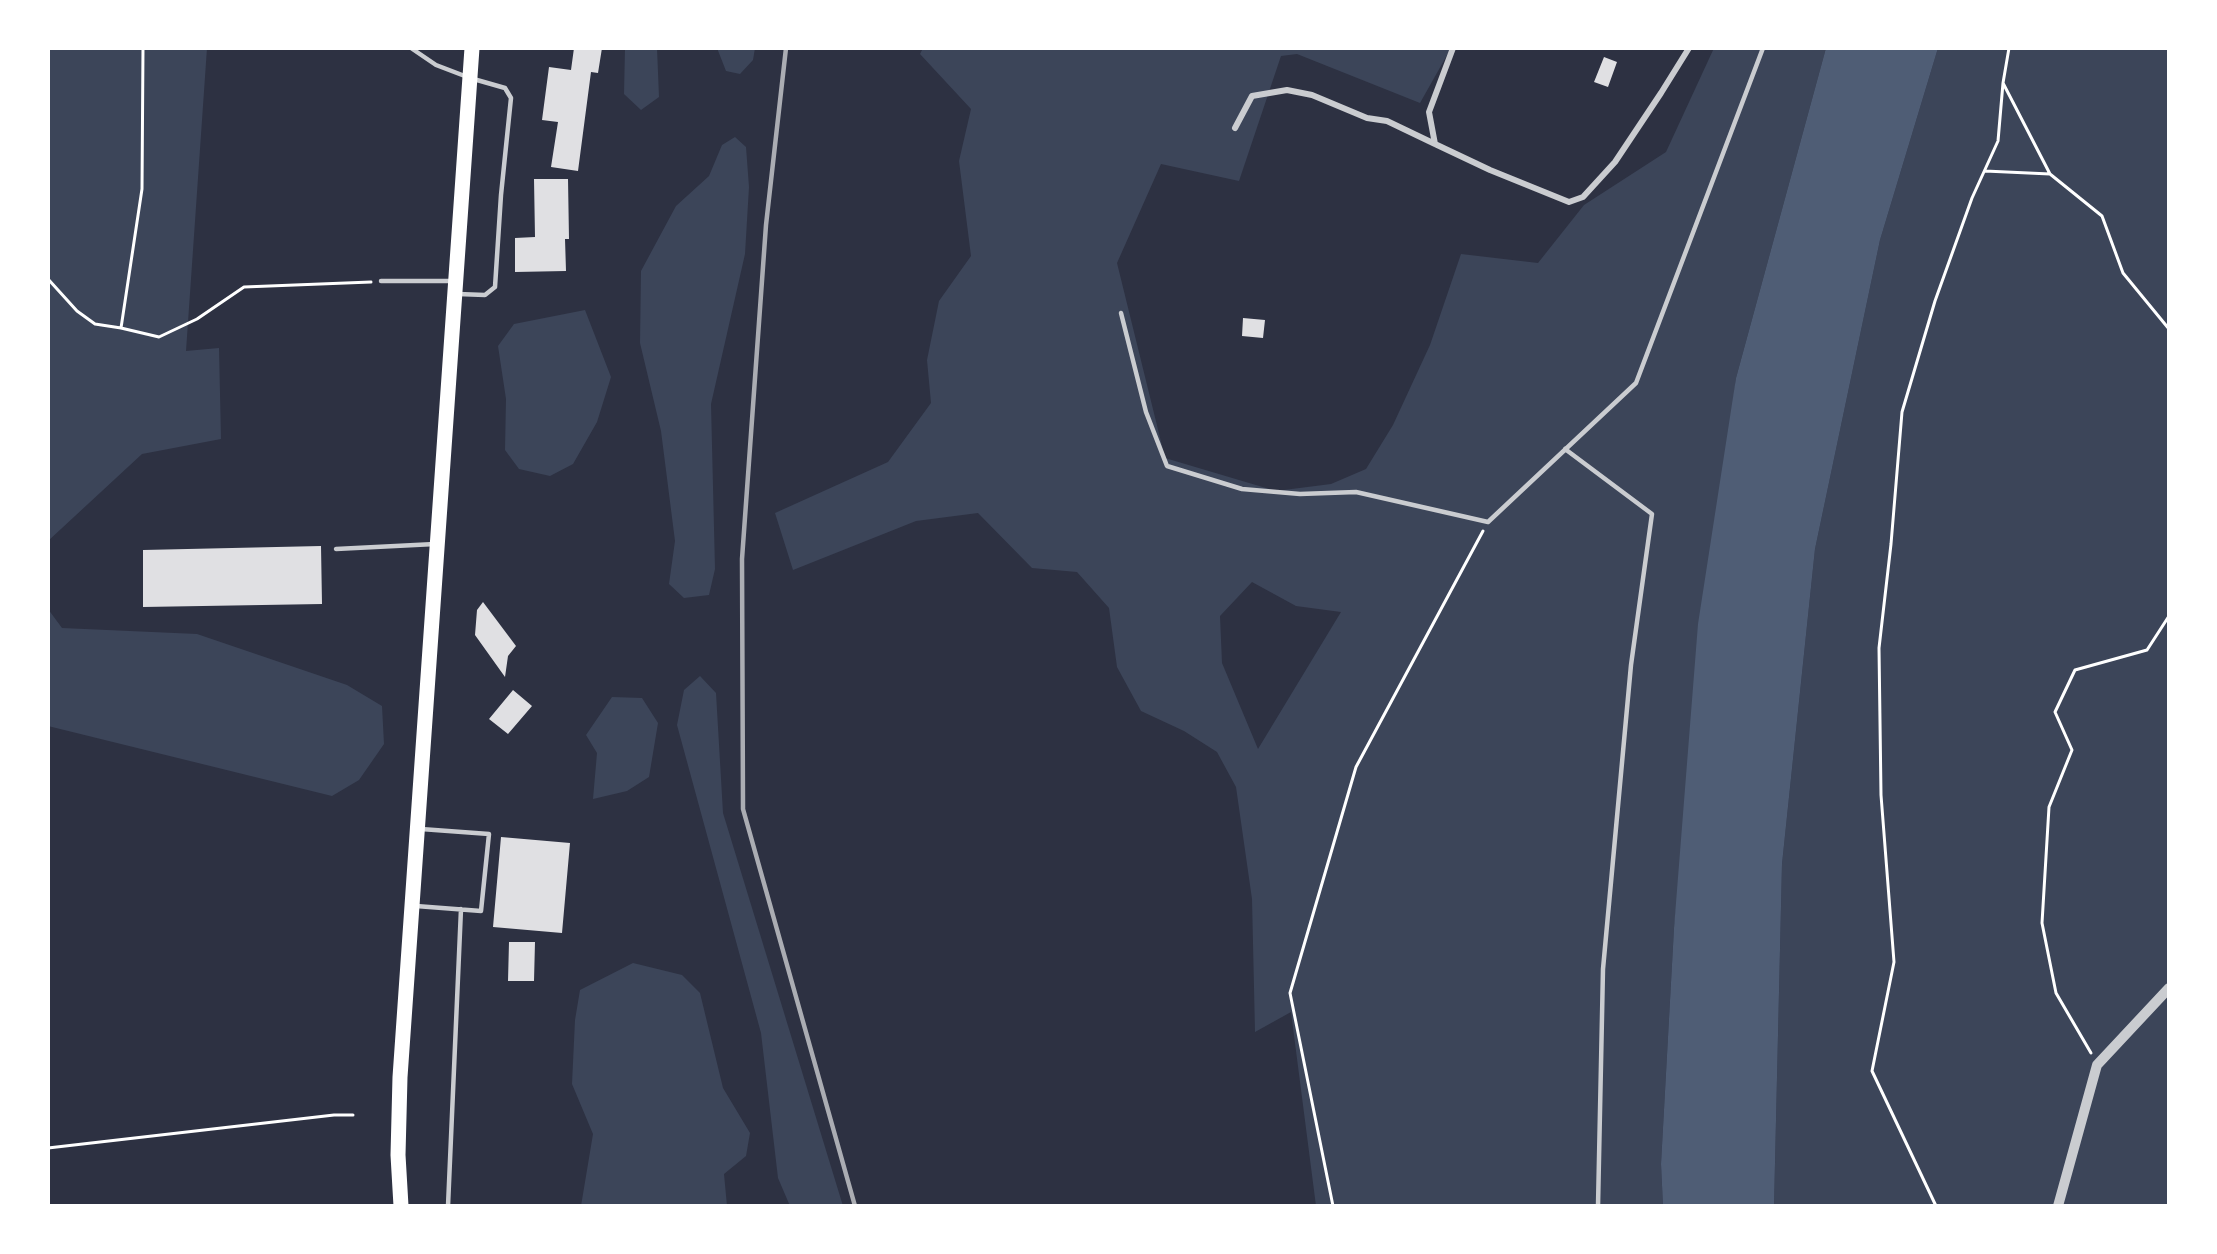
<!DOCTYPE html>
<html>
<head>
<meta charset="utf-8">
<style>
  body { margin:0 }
  #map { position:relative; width:2217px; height:1254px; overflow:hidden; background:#2d3142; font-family:"DejaVu Sans",sans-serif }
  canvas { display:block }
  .frame { position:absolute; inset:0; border:50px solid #fff; pointer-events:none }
</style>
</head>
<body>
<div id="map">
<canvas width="2217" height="1254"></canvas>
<div class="frame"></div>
</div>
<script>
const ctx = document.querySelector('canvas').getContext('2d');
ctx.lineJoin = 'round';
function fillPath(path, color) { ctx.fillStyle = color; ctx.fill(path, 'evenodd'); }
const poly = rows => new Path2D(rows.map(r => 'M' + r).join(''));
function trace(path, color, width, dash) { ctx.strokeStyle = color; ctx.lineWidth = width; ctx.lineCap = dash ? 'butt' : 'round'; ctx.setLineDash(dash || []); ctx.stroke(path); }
const green = poly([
  [48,48,207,48,186,351,219,348,221,439,142,454,48,541],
  [625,48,657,48,659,97,641,110,624,94],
  [717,48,755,48,753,60,740,74,726,71],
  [923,48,1451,48,1420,103,1297,54,1281,56,1239,181,1161,164,1117,263,1165,458,1276,491,1331,484,1366,469,1393,425,1430,345,1461,254,1538,263,1584,205,1666,152,1714,48,1826,48,1736,378,1674,928,1661,1164,1663,1206,1316,1206,1291,1012,1255,1032,1252,899,1236,787,1217,752,1184,731,1141,711,1117,667,1109,608,1077,572,1032,568,978,513,916,521,793,570,775,513,888,462,931,403,927,360,939,301,971,256,959,161,971,109,920,54],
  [1252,582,1296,606,1341,612,1258,749,1222,663,1220,616],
  [1938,48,2169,48,2169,1206,1774,1206,1782,864,1815,549,1880,240],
  [735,137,746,147,749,187,745,254,711,404,715,569,709,595,684,598,669,584,675,541,661,431,640,343,641,271,676,206,709,176,722,145],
  [585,310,611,377,597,422,573,464,550,476,519,469,505,450,506,399,498,346,514,324],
  [48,609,62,628,197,634,347,685,382,706,384,744,359,780,332,796,48,726],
  [700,676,716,693,723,813,843,1206,790,1206,778,1178,761,1033,677,725,684,690],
  [612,697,642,698,658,723,649,777,627,791,593,799,597,753,586,735],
  [633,963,682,975,700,993,723,1088,750,1133,746,1156,724,1174,727,1206,581,1206,593,1134,572,1084,575,1020,580,990]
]);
const water = poly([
  [1826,48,1938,48,1880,240,1815,549,1782,864,1774,1206,1663,1206,1661,1164,1674,928,1698,624,1736,378]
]);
const building = poly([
  [574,48,602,48,598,73,591,72,578,171,551,167,558,122,542,120,549,67,571,70],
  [1604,57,1617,62,1608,87,1594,82],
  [534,179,568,179,569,239,565,239,566,271,515,272,515,238,535,237],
  [1243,318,1265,320,1263,338,1242,336],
  [321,546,322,604,143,607,143,550],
  [483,602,516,646,508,656,505,677,475,635,477,610],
  [513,690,532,706,508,734,489,719],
  [501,837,570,843,562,933,493,927],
  [509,942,535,942,534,981,508,981]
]);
const path = poly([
  [143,48,142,189,121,328,159,337,197,319,244,287,371,282],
  [2009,48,2003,83,2050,174,2102,216,2123,273,2169,329],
  [1985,171,2050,174],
  [48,279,77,311,95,324,121,328],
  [2091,1053,2056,993,2042,923,2049,807,2072,750,2055,712,2075,670,2147,650,2169,616],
  [48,1148,334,1115,353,1115],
  [1333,1206,1290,993,1356,767,1483,531],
  [1936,1206,1872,1071,1894,962,1881,795,1879,648,1891,544,1902,412,1935,301,1972,198,1998,141,2003,83]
]);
const service = poly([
  [411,48,436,65,470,78,505,88,511,98,501,195,495,287,485,295,458,294],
  [381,281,453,281],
  [1121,313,1146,412,1167,466,1242,489,1300,494,1356,492,1488,522,1636,383,1763,48],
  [1565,449,1652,514,1631,665,1603,969,1598,1206],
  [336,549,435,544],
  [416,906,481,911,489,834,421,829],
  [448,1206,461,909]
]);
const minor = poly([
  [1453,48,1429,112,1435,144,1490,170,1569,202,1583,197,1615,162,1661,93,1689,48],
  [1235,128,1252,96,1287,90,1312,95,1367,118,1387,121,1435,144]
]);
const tertiary = poly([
  [2058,1206,2097,1065,2169,988]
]);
const primary = poly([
  [401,1206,398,1155,400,1077,472,48]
]);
const rail = poly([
  [786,48,766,225,742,559,743,809,855,1206]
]);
fillPath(green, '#3c4559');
fillPath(water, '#4f5d75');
fillPath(building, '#e0e0e3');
trace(path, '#fff', 3);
trace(service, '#caccd0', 4.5);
trace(minor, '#caccd0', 6);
trace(tertiary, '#caccd0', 10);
trace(primary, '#fff', 15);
trace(rail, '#abadb3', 4.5);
</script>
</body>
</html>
